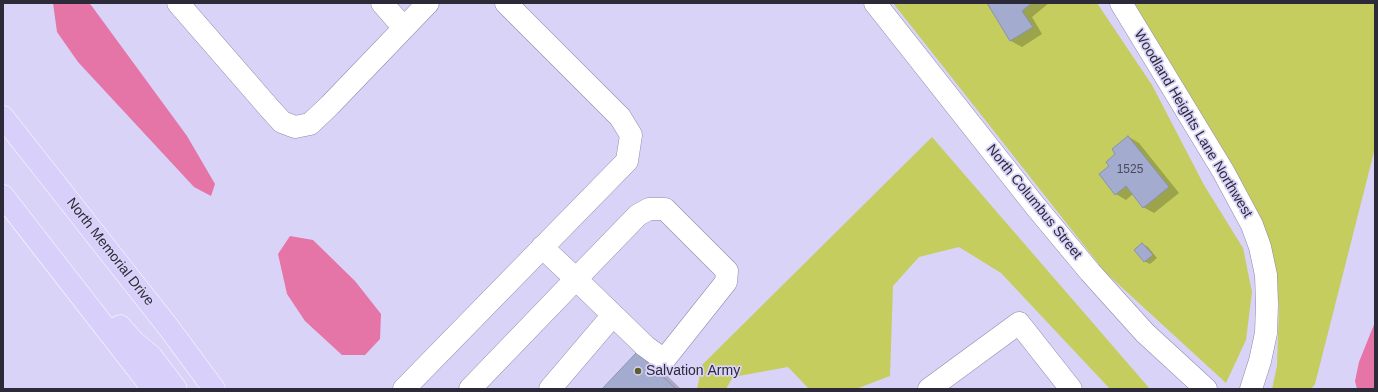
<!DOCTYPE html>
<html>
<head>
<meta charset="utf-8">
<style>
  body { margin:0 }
  #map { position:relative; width:1378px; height:392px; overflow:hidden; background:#d9d3f8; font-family:Arial,sans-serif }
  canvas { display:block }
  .frame { position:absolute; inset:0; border:4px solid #2c2a38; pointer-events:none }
</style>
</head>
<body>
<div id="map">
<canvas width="1378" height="392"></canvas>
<div class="frame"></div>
</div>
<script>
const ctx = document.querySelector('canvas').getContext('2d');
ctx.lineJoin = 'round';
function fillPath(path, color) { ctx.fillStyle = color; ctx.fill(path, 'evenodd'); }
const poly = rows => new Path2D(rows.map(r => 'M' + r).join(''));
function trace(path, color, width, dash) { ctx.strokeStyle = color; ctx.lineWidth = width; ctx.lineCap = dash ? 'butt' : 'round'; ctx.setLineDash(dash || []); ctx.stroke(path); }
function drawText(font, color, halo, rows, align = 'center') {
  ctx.font = font + ' Arial,sans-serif'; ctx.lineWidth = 3.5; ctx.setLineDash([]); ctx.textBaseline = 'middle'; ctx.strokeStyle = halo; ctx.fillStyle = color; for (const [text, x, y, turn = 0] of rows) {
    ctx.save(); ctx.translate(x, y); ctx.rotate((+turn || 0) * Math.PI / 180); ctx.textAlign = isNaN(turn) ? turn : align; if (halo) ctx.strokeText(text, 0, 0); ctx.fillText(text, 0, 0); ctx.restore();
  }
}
const green = poly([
  [893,3,1097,3,1152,85,1204,185,1243,248,1252,292,1246,340,1226,383,1105,272],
  [1131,3,1375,3,1375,148,1315,384,1311,389,1272,389,1277,366,1279,305,1271,251],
  [932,137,1150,389,1110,389,1001,273,959,247,919,257,893,286,890,376,856,389,809,389,788,367,733,377,726,389,697,389,702,365]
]);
const water = poly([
  [53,3,88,3,91,5,187,136,215,184,211,196,194,187,78,62,57,32],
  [290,236,313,240,355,281,381,314,380,339,365,355,342,355,305,321,287,294,278,254],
  [1375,322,1375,389,1357,389,1355,381,1359,362]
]);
const shadow = poly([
  [989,3,1049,3,1032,17,1042,34,1022,47,1011,41,988,4],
  [1129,137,1139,143,1179,193,1154,213,1143,207,1133,194,1126,200,1116,194,1110,166],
  [1143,244,1148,247,1157,258,1150,264,1144,261],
  [637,354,655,364,681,389,603,389]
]);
const building = poly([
  [987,3,1032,3,1022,11,1033,27,1010,41,987,3],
  [1128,136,1169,187,1143,208,1126,186,1115,195,1099,174,1109,166,1106,162,1115,154,1112,149,1128,136],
  [1142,243,1153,255,1144,262,1134,250,1142,243],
  [637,352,676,389,602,389,637,352]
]);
const minor = poly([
  [178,3,271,110,282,122,295,127,310,124,330,105,428,3],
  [382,3,404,28],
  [875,3,1036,207,1090,272,1145,333,1206,389],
  [1121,3,1223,171,1252,225,1260,247,1266,275,1267,304,1266,333,1260,361,1251,389],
  [404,389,627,161,631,135,620,117,506,3],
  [470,389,576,279,638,215,649,209,665,209,727,271,726,282,664,360,645,346,576,279,542,247],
  [550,389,613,315],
  [929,389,1019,323,1071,389]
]);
const major = poly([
  [3,117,169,328,214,389],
  [3,196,153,389],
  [120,326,133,341,151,356,176,389]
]);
const markers = [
  [638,371,4,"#5a5f2c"]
];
const numberNames = [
  ["1525",1130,170]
];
const streetNames = [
  ["Woodland Heights Lane Northwest",1193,124,59],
  ["North Columbus Street",1034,202,51],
  ["North Memorial Drive",110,252,52]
];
const poiNames = [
  ["Salvation Army",646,371]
];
fillPath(green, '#c4cd5e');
fillPath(water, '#e574a7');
fillPath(shadow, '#0003');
fillPath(building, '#a3acce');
trace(building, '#8992b3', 1);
trace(minor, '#9089ab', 23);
trace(major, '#fff', 23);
trace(minor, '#fff', 22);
trace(major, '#d8d0fa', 22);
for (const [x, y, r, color] of markers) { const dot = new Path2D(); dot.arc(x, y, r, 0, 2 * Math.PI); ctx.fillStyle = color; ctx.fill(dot); trace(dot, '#d9d3f8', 1.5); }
drawText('12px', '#4a4a5e', null, numberNames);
drawText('14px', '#2c2a38', '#d9d3f8', streetNames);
drawText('14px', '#2c2a38', '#d9d3f8', poiNames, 'left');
</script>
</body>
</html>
